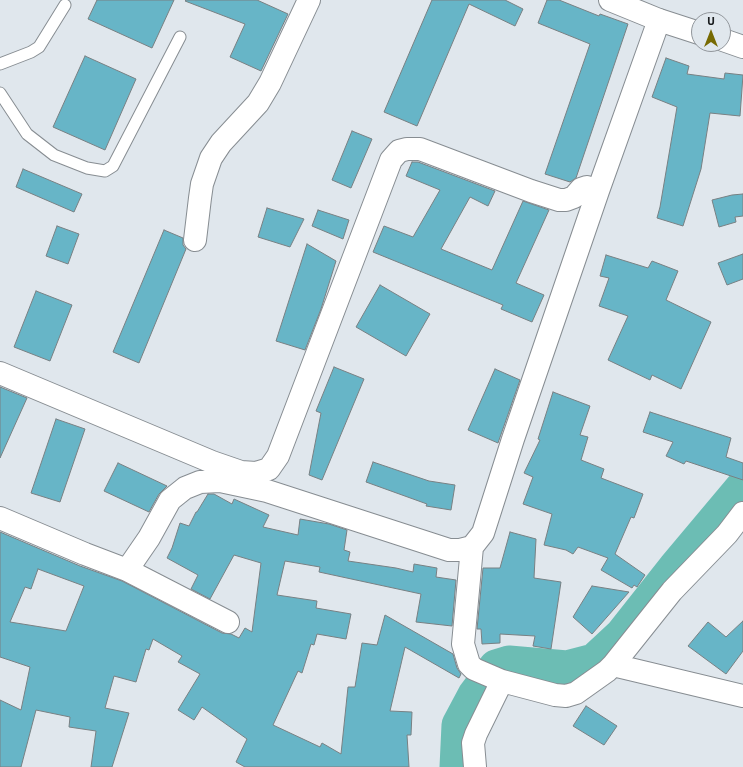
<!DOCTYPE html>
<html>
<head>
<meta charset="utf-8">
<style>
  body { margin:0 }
  #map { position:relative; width:743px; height:767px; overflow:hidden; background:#e0e7ed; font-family:"Exo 2",sans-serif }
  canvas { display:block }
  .north { position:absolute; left:691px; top:12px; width:40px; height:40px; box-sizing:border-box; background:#e0e7ed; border:1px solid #91969b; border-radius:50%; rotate:0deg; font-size:11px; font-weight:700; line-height:16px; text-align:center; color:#1a1d1f }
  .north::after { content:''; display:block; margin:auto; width:14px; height:18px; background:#776a02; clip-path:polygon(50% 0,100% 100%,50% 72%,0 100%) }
</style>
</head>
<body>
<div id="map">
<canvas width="743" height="767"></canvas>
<div class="north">U</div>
</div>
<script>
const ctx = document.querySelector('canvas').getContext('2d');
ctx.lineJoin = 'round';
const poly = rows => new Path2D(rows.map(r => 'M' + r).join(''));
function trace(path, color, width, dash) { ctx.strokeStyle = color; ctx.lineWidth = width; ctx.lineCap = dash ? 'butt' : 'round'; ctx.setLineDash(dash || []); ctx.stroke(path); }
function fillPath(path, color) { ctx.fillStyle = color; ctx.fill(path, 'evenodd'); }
const river = poly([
  [457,767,459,725,475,695,496,667,509,663,567,668,594,661,622,635,675,568,743,487]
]);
const building = poly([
  [97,0,174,0,152,48,88,19,97,0],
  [186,0,257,0,288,14,261,71,230,57,245,24,185,1,186,0],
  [432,0,505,0,523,9,515,26,469,4,417,126,384,112,432,0],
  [547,0,559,0,599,16,600,14,628,24,576,178,570,182,545,174,590,44,538,23,547,0],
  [85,56,136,79,105,150,53,127,85,56],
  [666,58,689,66,687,74,724,79,725,73,743,75,740,116,710,113,701,169,683,226,657,218,660,207,677,107,652,97,666,58],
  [352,131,372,139,351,188,332,180,352,131],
  [412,162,418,162,495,191,488,206,470,197,441,249,492,270,523,201,549,210,516,283,544,295,532,322,501,309,503,305,373,252,384,226,413,237,440,190,406,176,412,162],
  [23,169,82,194,74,212,16,187,23,169],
  [743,194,743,216,735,217,736,222,719,227,712,200,732,195,743,194],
  [267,208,304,219,290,247,258,237,267,208],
  [318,210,349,220,343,239,312,226,318,210],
  [57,226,79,234,68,264,46,256,57,226],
  [164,230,183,238,183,245,186,249,139,363,113,352,164,230],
  [307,244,336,261,321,309,305,350,276,341,307,244],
  [743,254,743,279,727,285,718,263,743,254],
  [606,255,648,268,652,261,678,271,666,300,711,322,681,389,652,375,650,380,608,360,628,316,599,306,609,278,600,276,606,255],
  [380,285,430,314,406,356,356,327,380,285],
  [36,291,72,305,50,361,14,347,36,291],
  [334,367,364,379,322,480,309,475,321,413,316,411,334,367],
  [495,369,520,380,498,443,468,430,495,369],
  [0,387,27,398,0,458,0,387],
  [553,392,590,406,580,435,588,437,581,460,604,469,601,478,643,494,634,518,631,517,615,554,645,575,637,587,634,585,632,588,601,570,608,558,578,547,573,554,566,550,544,545,552,514,523,504,533,477,524,473,540,440,538,439,553,392],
  [650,412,731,438,726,457,743,463,743,480,686,461,684,464,666,456,673,442,643,432,650,412],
  [56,419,85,429,60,502,31,493,56,419],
  [373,462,429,481,455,485,451,510,426,506,427,504,366,482,373,462],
  [118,463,167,486,159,494,149,512,104,491,118,463],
  [208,494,214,494,232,504,234,499,269,515,263,527,298,535,300,519,329,524,347,530,344,550,350,552,348,561,396,568,413,572,414,564,437,568,436,577,456,580,452,626,416,622,421,594,319,572,320,567,285,561,277,595,317,601,316,608,351,614,346,639,317,634,314,645,311,644,302,673,298,671,273,725,320,747,322,743,341,754,348,687,355,687,362,643,377,645,385,615,453,654,457,668,461,674,459,678,405,647,390,711,412,712,411,735,407,735,409,767,245,767,236,762,247,739,202,707,194,720,178,710,200,674,178,662,182,656,153,639,149,650,146,649,136,682,114,676,105,708,129,713,112,767,91,767,96,731,69,727,70,717,36,710,21,767,0,767,0,700,21,710,30,667,0,657,0,532,80,566,122,581,222,633,231,634,239,638,245,628,252,632,261,563,234,555,210,599,191,589,198,575,167,558,172,548,180,523,189,526,196,512,197,512,208,494],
  [38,569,84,586,66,631,10,622,25,587,31,589,38,569],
  [510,532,536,539,534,578,561,582,551,649,533,646,535,636,500,634,500,643,482,644,481,629,477,629,483,568,500,568,510,532],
  [592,586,629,592,592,634,573,617,592,586],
  [743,621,743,651,726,674,688,646,708,622,726,637,743,621],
  [586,706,617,726,604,745,573,726,586,706]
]);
const service = poly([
  [0,64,31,52,39,47,65,5],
  [0,93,27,134,54,155,87,168,105,171,113,166,180,37]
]);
const minor = poly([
  [195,240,200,198,202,184,211,158,221,143,258,103,270,83,309,0],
  [0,373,212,462,241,472,256,473,269,469,278,456,391,160,399,151,407,149,420,149,531,191,559,200,566,200,574,197,581,189,587,187,598,191],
  [0,518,85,554,127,570,149,538,170,500,185,488,200,482,220,481,267,491,449,550,460,550,472,547,483,533,513,439,598,191,659,20],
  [472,547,463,644,469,664,474,669,502,681,555,695,566,696,576,693,607,671,613,665,743,696],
  [127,570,228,622],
  [613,665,672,591,727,534,743,513],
  [475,767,473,743,476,734,502,681]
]);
const secondary = poly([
  [610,0,659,20,699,33],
  [723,40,743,47]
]);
trace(river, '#6cbdb4', 35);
fillPath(building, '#67b5c7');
trace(building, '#788083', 1);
trace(service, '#878d92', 13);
trace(minor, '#878d92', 24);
trace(secondary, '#878d92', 24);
trace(service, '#fff', 11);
trace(minor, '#fff', 22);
trace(secondary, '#fff', 22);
</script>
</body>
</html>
